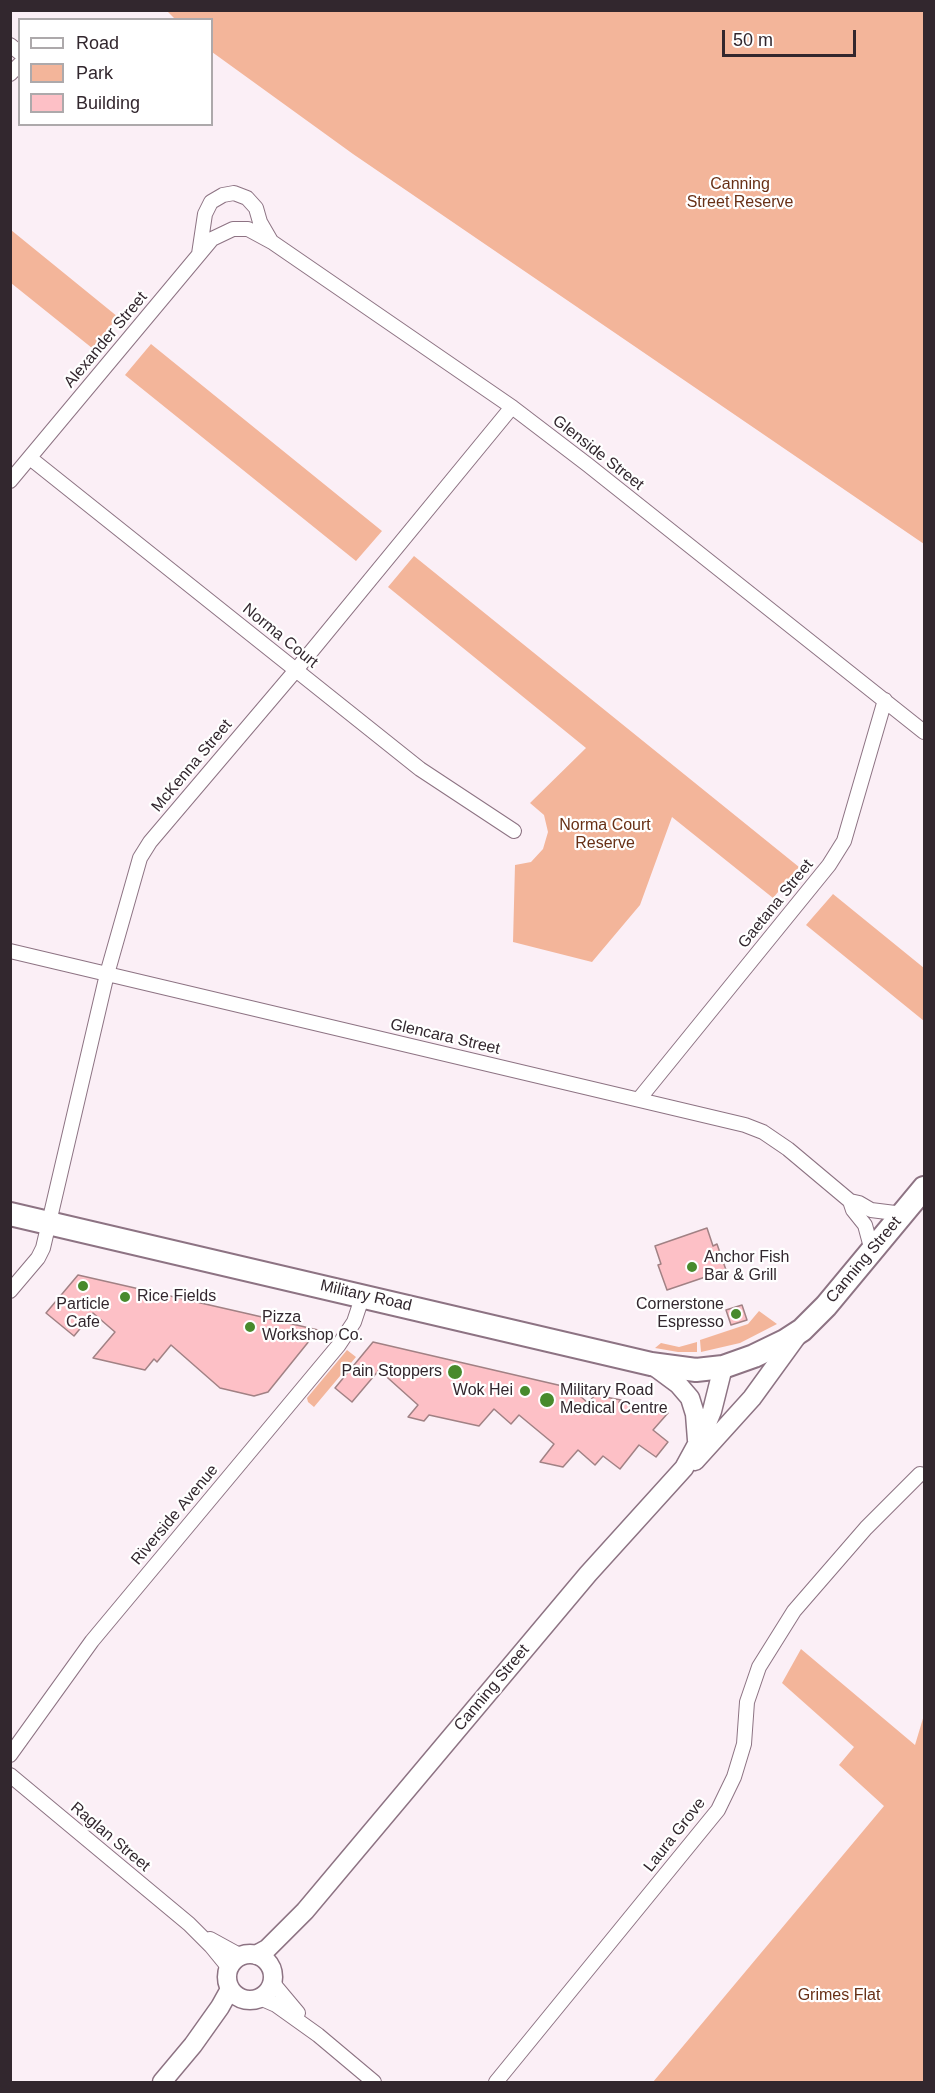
<!DOCTYPE html>
<html>
<head>
<meta charset="utf-8">
<style>
  body { margin:0 }
  #map { position:relative; width:935px; height:2093px; overflow:hidden; background:#fbeff6; font-family:Helvetica,sans-serif }
  canvas { display:block }
  .frame { position:absolute; inset:0; border:12px solid #32272e; pointer-events:none }
  .legend { position:absolute; left:18px; top:18px; width:195px; height:108px; box-sizing:border-box; background:#fff; border:2px solid #ada9ab; margin:0; padding:8px 10px; list-style:none; font-size:18px; color:#32272e }
  .legend li { display:flex; align-items:center; gap:12px; height:30px }
  .legend b { width:30px; border:2px solid #ada9ab }
  .scale { position:absolute; left:722px; top:30px; width:134px; height:27px; box-sizing:border-box; border:3px solid #32272e; border-top:0; padding-left:8px; font-size:18px; line-height:21px; white-space:nowrap; color:#32272e; -webkit-text-stroke:4px #fff; paint-order:stroke }
</style>
</head>
<body>
<div id="map">
<canvas width="935" height="2093"></canvas>
<div class="frame"></div>
<ul class="legend">
<li><b style="height:8px;background:#fff"></b>Road</li>
<li><b style="height:16px;background:#f3b59a"></b>Park</li>
<li><b style="height:16px;background:#fdc0c6"></b>Building</li>
</ul>
<div class="scale">50 m</div>
</div>
<script>
const ctx = document.querySelector('canvas').getContext('2d');
ctx.lineJoin = 'round';
function fillPath(path, color) { ctx.fillStyle = color; ctx.fill(path, 'evenodd'); }
const poly = rows => new Path2D(rows.map(r => 'M' + r).join(''));
function trace(path, color, width, dash) { ctx.strokeStyle = color; ctx.lineWidth = width; ctx.lineCap = dash ? 'butt' : 'round'; ctx.setLineDash(dash || []); ctx.stroke(path); }
function drawText(font, color, halo, rows, align = 'center') {
  ctx.font = font + ' Helvetica,sans-serif'; ctx.lineWidth = 4.5; ctx.setLineDash([]); ctx.textBaseline = 'middle'; ctx.strokeStyle = halo; ctx.fillStyle = color; for (const [text, x, y, turn = 0] of rows) {
    ctx.save(); ctx.translate(x, y); ctx.rotate((+turn || 0) * Math.PI / 180); ctx.textAlign = isNaN(turn) ? turn : align; if (halo) ctx.strokeText(text, 0, 0); ctx.fillText(text, 0, 0); ctx.restore();
  }
}
const green = poly([
  [167,11,924,11,924,544,353,154,212,52,212,20,175,19],
  [11,230,118,317,92,348,11,283],
  [151,344,382,531,356,561,125,375],
  [414,556,799,867,773,898,672,817,640,905,592,962,513,942,515,865,531,862,543,849,548,832,544,815,530,803,586,748,388,587],
  [833,894,924,968,924,1021,806,925],
  [759,1311,777,1324,740,1343,701,1352,700,1340,748,1324],
  [697,1342,697,1352,678,1352,655,1348,661,1343,679,1347],
  [347,1350,356,1357,314,1407,308,1402,307,1398],
  [801,1649,915,1745,924,1715,924,2082,653,2082,884,1806,839,1765,854,1747,782,1683]
]);
const building = poly([
  [707,1228,713,1246,717,1244,726,1270,667,1290,658,1265,661,1264,655,1246,707,1228],
  [78,1275,249,1314,318,1330,268,1392,254,1396,220,1388,171,1345,157,1362,154,1359,145,1370,93,1358,115,1332,93,1313,74,1336,46,1313,78,1275],
  [742,1305,747,1320,731,1325,726,1310,742,1305],
  [373,1342,571,1388,588,1403,595,1395,621,1400,619,1402,668,1413,653,1430,668,1442,656,1457,639,1445,620,1469,603,1456,595,1465,578,1450,563,1467,540,1462,554,1444,519,1415,511,1424,494,1409,479,1426,429,1415,424,1421,408,1417,418,1405,379,1370,352,1402,335,1388,373,1342]
]);
const minor = poly([
  [10,45,20,53],
  [10,74,20,64],
  [199,254,205,214,211,202,223,195,234,193,247,198,256,208,260,222,271,241],
  [30,458,420,769,514,831],
  [10,481,212,239,233,229,248,229,272,242,512,407,588,465,924,732],
  [10,951,745,1125,763,1132,788,1149,850,1201,859,1203,871,1210,903,1214],
  [639,1099,829,865,844,841,885,700],
  [850,1201,853,1210,865,1225,872,1251],
  [10,1291,38,1258,43,1248,107,974,140,858,150,842,296,670,512,407],
  [10,1755,92,1641,338,1346,354,1322,363,1295],
  [10,1775,189,1924,211,1946,229,1968],
  [210,1939,241,1956],
  [272,1982,298,2013],
  [260,1998,276,2005,318,2035,374,2082],
  [496,2082,718,1810,734,1777,744,1744,747,1702,759,1667,794,1611,866,1528,920,1474]
]);
const tertiary = poly([
  [651,1364,678,1384,690,1398,695,1414,697,1440],
  [695,1461,752,1398,797,1336],
  '227 1977a23 23 0 1 1 46 0a23 23 0 1 1-46 0Z',
  [256,1955,267,1949,305,1911,588,1574,684,1468,702,1435,712,1411,723,1367],
  [162,2082,193,2045,220,2007,230,1989]
]);
const primary = poly([
  [10,1214,651,1364,696,1370,723,1367,754,1356,785,1341,802,1330,826,1306,924,1188]
]);
const markers = [
  [692,1267,6,"#488a2c"],
  [83,1286,6,"#488a2c"],
  [125,1297,6,"#488a2c"],
  [736,1314,6,"#488a2c"],
  [250,1327,6,"#488a2c"],
  [455,1372,8,"#488a2c"],
  [525,1391,6,"#488a2c"],
  [547,1400,8,"#488a2c"]
];
const parkNames = [
  ["Canning",740,185],
  ["Street Reserve",740,203],
  ["Norma Court",605,826],
  ["Reserve",605,844],
  ["Grimes Flat",839,1996]
];
const streetNames = [
  ["Alexander Street",106,340,-50],
  ["Glenside Street",598,453,38],
  ["Norma Court",280,636,39],
  ["McKenna Street",192,766,-50],
  ["Gaetana Street",776,904,-51],
  ["Glencara Street",445,1037,13],
  ["Canning Street",864,1260,-50],
  ["Military Road",366,1296,13],
  ["Riverside Avenue",175,1515,-50],
  ["Canning Street",492,1688,-50],
  ["Laura Grove",675,1835,-52],
  ["Raglan Street",110,1837,40]
];
const poiNames = [
  ["Anchor Fish",704,1258],
  ["Bar & Grill",704,1276],
  ["Rice Fields",137,1297],
  ["Particle",83,1305,"center"],
  ["Cafe",83,1323,"center"],
  ["Cornerstone",724,1305,"right"],
  ["Espresso",724,1323,"right"],
  ["Pizza",262,1318],
  ["Workshop Co.",262,1336],
  ["Pain Stoppers",442,1372,"right"],
  ["Wok Hei",513,1391,"right"],
  ["Military Road",560,1391],
  ["Medical Centre",560,1409]
];
fillPath(green, '#f3b59a');
fillPath(building, '#fdc0c6');
trace(building, '#a18184', 1.5);
trace(minor, '#8d7383', 16);
trace(tertiary, '#8d7383', 21);
trace(primary, '#8d7383', 26);
trace(minor, '#fff', 14);
trace(tertiary, '#fff', 18);
trace(primary, '#fff', 22);
for (const [x, y, r, color] of markers) { const dot = new Path2D(); dot.arc(x, y, r, 0, 2 * Math.PI); ctx.fillStyle = color; ctx.fill(dot); trace(dot, '#fff', 2); }
drawText('16px', '#683016', '#fff', parkNames);
drawText('16px', '#32272e', '#fff', streetNames);
drawText('16px', '#32272e', '#fff', poiNames, 'left');
</script>
</body>
</html>
